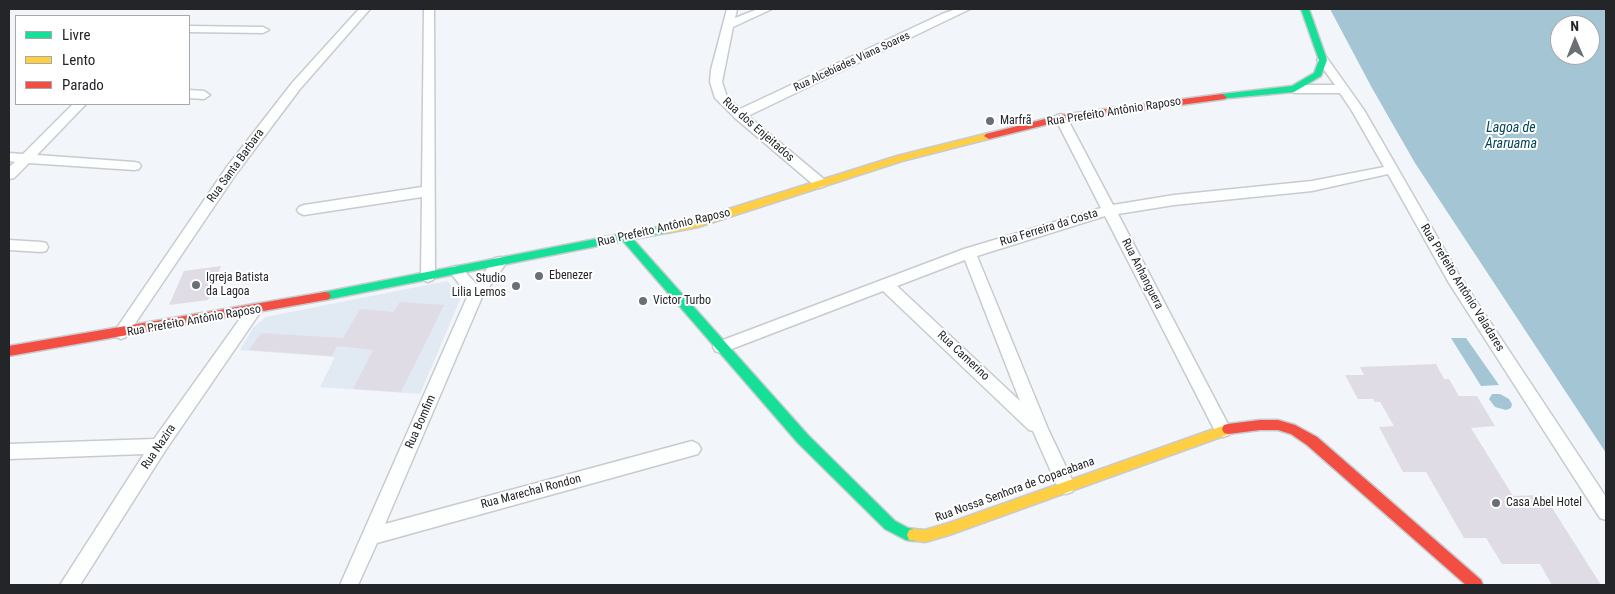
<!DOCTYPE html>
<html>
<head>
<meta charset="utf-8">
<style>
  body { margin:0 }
  #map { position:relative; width:1615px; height:594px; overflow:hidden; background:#f2f5fa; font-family:"Roboto Condensed",sans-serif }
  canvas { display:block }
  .frame { position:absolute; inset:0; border:10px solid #232529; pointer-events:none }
  .legend { position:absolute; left:15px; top:15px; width:175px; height:90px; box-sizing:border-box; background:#fff; border:1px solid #a7a8a9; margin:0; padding:6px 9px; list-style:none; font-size:15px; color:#232529 }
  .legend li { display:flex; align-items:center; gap:10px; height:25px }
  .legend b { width:25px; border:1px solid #a7a8a9 }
  .north { position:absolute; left:1550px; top:15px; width:50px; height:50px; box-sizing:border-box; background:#fff; border:1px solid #a7a8a9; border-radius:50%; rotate:359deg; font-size:14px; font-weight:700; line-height:20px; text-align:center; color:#232529 }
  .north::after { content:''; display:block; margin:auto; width:18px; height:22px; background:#6b6e72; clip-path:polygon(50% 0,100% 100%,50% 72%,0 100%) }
</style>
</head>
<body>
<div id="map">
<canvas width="1615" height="594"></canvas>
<div class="frame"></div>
<ul class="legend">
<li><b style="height:6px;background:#16e098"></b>Livre</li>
<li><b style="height:6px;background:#ffcf43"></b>Lento</li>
<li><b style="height:6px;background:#f24e42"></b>Parado</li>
</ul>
<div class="north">N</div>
</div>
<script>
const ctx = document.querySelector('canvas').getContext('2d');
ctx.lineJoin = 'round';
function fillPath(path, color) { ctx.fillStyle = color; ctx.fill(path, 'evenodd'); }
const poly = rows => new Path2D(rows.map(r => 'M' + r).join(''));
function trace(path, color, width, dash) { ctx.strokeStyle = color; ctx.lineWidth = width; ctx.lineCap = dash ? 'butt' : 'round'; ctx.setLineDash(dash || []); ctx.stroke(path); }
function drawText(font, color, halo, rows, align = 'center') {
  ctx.font = font + ' "Roboto Condensed",sans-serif'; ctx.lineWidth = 4; ctx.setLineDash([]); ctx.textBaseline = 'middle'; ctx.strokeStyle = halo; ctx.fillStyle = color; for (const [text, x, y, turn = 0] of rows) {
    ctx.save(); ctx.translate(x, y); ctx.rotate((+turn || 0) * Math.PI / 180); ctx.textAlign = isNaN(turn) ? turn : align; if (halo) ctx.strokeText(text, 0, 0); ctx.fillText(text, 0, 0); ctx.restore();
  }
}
const built = poly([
  [447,281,462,295,420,394,320,387,335,357,240,350,253,328,266,317]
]);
const water = poly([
  [1330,9,1606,9,1606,453,1415,163,1372,88],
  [1560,25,1590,25,1590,55,1560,55],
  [1451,338,1466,338,1499,385,1481,386],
  [1492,394,1500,394,1509,399,1512,404,1511,408,1506,410,1495,407,1489,399]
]);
const building = poly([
  [221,266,208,300,169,305,184,271],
  [400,302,444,305,401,392,353,389,373,350,337,346,332,356,249,350,261,333,343,338,360,309,393,312],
  [1436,364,1444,379,1449,379,1459,396,1477,396,1495,426,1471,428,1513,496,1544,495,1601,585,1552,585,1540,564,1502,564,1486,538,1464,538,1426,472,1403,472,1379,427,1394,426,1380,402,1375,402,1373,399,1358,399,1345,375,1364,375,1360,367]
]);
const street = poly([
  [359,9,370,9,300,89,236,174,126,337,121,339,116,337,113,333,116,329,226,168,292,83,359,9],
  [424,9,434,9,435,276,433,280,428,282,423,280,421,276,422,197,304,215,299,213,297,210,299,207,304,205,422,187,424,9],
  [727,9,737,9,735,18,758,9,772,9,733,27,722,82,727,97,740,109,942,14,956,9,970,9,748,116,825,180,827,183,825,186,820,188,815,186,735,118,715,98,710,82,711,70,727,9],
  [189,26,263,27,269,30,263,33,189,32,189,26],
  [1323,57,1327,58,1364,110,1459,275,1606,497,1606,520,1600,518,1449,283,1388,174,1312,191,1174,205,1118,214,1231,430,1229,435,1223,437,1217,435,1105,216,977,256,1048,429,1075,486,1072,492,1066,494,1060,492,1033,431,1029,430,883,291,721,353,715,351,713,347,715,343,964,249,1101,208,1055,118,1057,115,1061,114,1067,118,1113,205,1174,195,1312,181,1384,167,1352,111,1340,93,1294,93,1288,89,1294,85,1335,85,1317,60,1323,57],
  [965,260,1020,401,897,286,965,260],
  [189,90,204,91,210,95,204,99,189,98,189,90],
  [73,104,86,104,37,155,134,162,139,163,141,166,139,169,134,170,29,163,14,178,9,179,9,167,15,162,9,161,9,153,23,154,73,104],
  [9,240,41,242,46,243,48,247,46,251,41,252,9,250,9,240],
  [500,257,505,258,507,262,482,297,385,524,692,441,698,444,701,449,698,454,377,543,358,585,340,585,468,295,449,271,451,267,456,266,461,267,476,284,495,258,500,257],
  [254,304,259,306,262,310,259,314,165,451,80,585,60,585,144,454,9,459,9,444,154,439,249,306,254,304]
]);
const fast = poly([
  [1301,9,1309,9,1327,60,1321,76,1294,92,1219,99,1217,97,1222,94,1292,86,1314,73,1319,60,1301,9],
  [667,225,672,229,671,232,633,239,808,435,895,521,908,528,919,530,921,535,919,540,914,541,906,540,885,529,798,443,623,241,325,300,321,299,319,296,321,293,325,292,667,225]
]);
const slow = poly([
  [989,133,992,134,992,138,902,161,698,227,667,233,662,229,663,226,697,219,897,156,989,133],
  [1228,424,1232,425,1234,429,1232,433,949,535,925,542,909,540,907,535,909,530,914,529,925,530,949,523,1228,424]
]);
const jam = poly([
  [1222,94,1227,97,1225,99,1061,121,989,139,984,136,986,134,1061,115,1222,94],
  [325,292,329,293,331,296,329,299,325,300,9,356,9,346,325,292],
  [1260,420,1278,420,1295,425,1317,437,1481,580,1483,585,1466,585,1307,445,1291,434,1278,430,1260,430,1228,434,1224,433,1222,429,1224,425,1228,424,1260,420]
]);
const markers = [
  [990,121,5,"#6b6e72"],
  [539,276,5,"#6b6e72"],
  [196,285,5,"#6b6e72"],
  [516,286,5,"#6b6e72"],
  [643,301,5,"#6b6e72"],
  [1496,503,5,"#6b6e72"]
];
const farStreetnames = [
  ["Rua Alcebíades Viana Soares",852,62,-25]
];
const streetNames = [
  ["Rua Prefeito Antônio Raposo",1114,112,-9],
  ["Rua dos Enjeitados",758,130,41],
  ["Rua Santa Barbara",236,166,-54],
  ["Rua Prefeito Antônio Raposo",664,228,-13],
  ["Rua Ferreira da Costa",1049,228,-17],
  ["Rua Anhanguera",1142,274,63],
  ["Rua Prefeito Antônio Valadares",1462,288,58],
  ["Rua Prefeito Antônio Raposo",194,321,-10],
  ["Rua Camerino",963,356,43],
  ["Rua Bomfim",421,422,-66],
  ["Rua Nazira",159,447,-56],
  ["Rua Nossa Senhora de Copacabana",1015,490,-20],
  ["Rua Marechal Rondon",531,492,-15]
];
const poiNames = [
  ["Marfrã",1000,121],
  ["Ebenezer",549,276],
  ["Igreja Batista",206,278],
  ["da Lagoa",206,292],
  ["Studio",506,279,"right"],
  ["Lilia Lemos",506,293,"right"],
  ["Victor Turbo",653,301],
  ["Casa Abel Hotel",1506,503]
];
const waterNames = [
  ["Lagoa de",1511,128],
  ["Araruama",1511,144]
];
fillPath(built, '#e1e9f3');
fillPath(water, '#a4c5d4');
fillPath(building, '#e0dce6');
trace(street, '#c8cbce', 3);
trace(fast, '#c8cbce', 3);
trace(slow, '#c8cbce', 3);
trace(jam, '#c8cbce', 3);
fillPath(street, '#fdfefe');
fillPath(fast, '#16e098');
fillPath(slow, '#ffcf43');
fillPath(jam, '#f24e42');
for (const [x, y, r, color] of markers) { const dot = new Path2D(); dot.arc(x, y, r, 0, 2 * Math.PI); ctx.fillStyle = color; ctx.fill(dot); trace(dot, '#fff', 2); }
drawText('11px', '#232529', '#fff', farStreetnames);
drawText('12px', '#232529', '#fff', streetNames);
drawText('12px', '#232529', '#fff', poiNames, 'left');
drawText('italic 14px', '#02465a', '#fff', waterNames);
</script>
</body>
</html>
